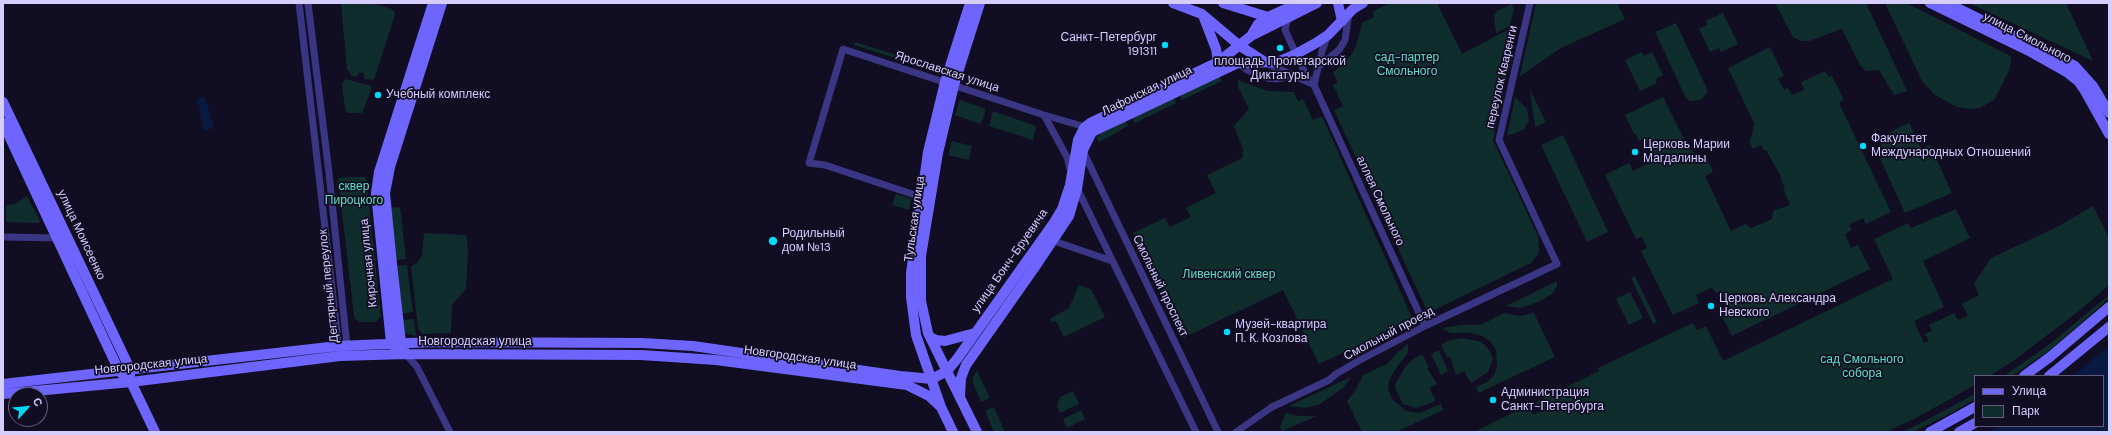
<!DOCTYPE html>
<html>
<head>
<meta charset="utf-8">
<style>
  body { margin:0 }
  #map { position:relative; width:2112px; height:435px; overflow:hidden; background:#110d23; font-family:"DM Sans",sans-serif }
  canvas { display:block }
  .frame { position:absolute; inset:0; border:4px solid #d6ceff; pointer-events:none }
  .legend { position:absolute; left:1974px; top:375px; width:130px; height:52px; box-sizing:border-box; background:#110d23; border:1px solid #605a7b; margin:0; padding:5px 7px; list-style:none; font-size:12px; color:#d6ceff }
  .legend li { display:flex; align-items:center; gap:8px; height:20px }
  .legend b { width:20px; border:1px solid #605a7b }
  .north { position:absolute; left:8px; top:387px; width:40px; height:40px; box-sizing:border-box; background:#110d23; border:1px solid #605a7b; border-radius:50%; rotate:63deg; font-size:11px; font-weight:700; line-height:16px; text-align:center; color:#d6ceff }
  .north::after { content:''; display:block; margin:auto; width:14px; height:18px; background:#00d8f9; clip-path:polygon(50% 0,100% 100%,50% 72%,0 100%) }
</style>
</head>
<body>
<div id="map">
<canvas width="2112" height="435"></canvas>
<div class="frame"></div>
<ul class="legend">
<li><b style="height:5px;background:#6e65ff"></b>Улица</li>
<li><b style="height:11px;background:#102d2d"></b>Парк</li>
</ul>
<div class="north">С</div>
</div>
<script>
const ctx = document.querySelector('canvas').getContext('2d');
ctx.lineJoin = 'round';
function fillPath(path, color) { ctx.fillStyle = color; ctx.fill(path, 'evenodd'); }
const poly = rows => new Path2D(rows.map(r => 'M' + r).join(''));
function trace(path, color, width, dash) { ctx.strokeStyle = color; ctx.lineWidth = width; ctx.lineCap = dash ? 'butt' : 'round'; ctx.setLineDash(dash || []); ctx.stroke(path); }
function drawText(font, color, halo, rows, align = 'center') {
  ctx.font = font + ' "DM Sans",sans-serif'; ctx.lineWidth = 3.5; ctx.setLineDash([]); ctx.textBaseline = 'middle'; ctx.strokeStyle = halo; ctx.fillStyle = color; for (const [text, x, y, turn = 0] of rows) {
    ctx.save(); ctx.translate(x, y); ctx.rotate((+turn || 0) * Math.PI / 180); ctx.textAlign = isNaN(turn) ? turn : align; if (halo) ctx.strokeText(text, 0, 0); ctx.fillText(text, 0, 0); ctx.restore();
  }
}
const green = poly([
  [341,3,371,3,392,9,394,11,395,15,374,80,364,79,364,73,359,72,357,77,352,76,347,69],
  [1390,3,1437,3,1462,54,1517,25,1493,140,1538,236,1539,249,1538,254,1531,263,1428,313,1334,110,1343,106,1333,85,1338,82,1333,73,1351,55,1356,46,1362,23,1374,17,1372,12],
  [1536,3,1617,3,1625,19,1561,48,1520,76],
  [1775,3,1866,3,1907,91,1894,95,1879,70,1866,71,1860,65,1842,29,1809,41,1801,41,1793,37],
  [1885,3,1906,3,2011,56,2010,68,1995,99,1980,108,1968,109,1957,107,1935,95,1922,81],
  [1969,3,2066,3,2093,61],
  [1512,4,1514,9,1510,26,1496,33,1494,15,1497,11],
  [1723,13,1738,44,1721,52,1719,48,1710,52,1699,29,1707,25,1706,21],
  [1676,23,1706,87,1707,93,1701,100,1690,101,1686,98,1655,32],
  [855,42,928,65,927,68,854,45],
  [1770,47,1784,76,1778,79,1784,90,1788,88,1792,95,1804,90,1801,82,1825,71,1829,77,1832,76,1844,100,1839,103,1891,212,1866,224,1863,218,1849,225,1852,230,1845,234,1851,248,1858,245,1870,269,1732,336,1722,316,1725,315,1722,308,1727,305,1720,291,1716,293,1712,287,1696,295,1699,303,1673,315,1641,251,1647,248,1642,237,1636,239,1605,175,1629,163,1633,171,1649,163,1646,157,1651,154,1643,139,1639,141,1636,134,1634,134,1625,115,1663,97,1689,149,1709,163,1713,172,1705,176,1731,231,1745,224,1751,228,1772,219,1773,211,1790,205,1784,191,1785,190,1780,175,1766,150,1764,150,1761,145,1753,149,1749,142,1752,135,1754,123,1728,68],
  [1642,52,1644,56,1652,52,1663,75,1655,79,1657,83,1640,91,1625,60],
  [1219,76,1222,81,1182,100,1180,95],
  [345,79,371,86,371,90,362,113,348,113,345,109,342,84],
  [1238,80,1267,91,1294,92,1298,101,1303,99,1313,120,1322,116,1413,320,1319,364,1283,290,1183,338,1133,233,1165,218,1170,227,1191,217,1186,208,1216,193,1207,175,1242,158,1243,149,1234,126,1249,109,1238,87],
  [1530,90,1546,122,1535,127],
  [1515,97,1527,109,1529,121,1524,129,1513,134,1507,135],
  [1174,98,1176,103,1135,123,1132,118],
  [960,100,986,109,981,124,955,115],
  [993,111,1036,126,1033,140,989,126],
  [1126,120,1128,126,1099,142,1096,137],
  [1909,123,1921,149,1930,145,1952,193,1905,213,1878,154,1884,151,1878,138],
  [1563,135,1608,232,1587,242,1541,145],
  [952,141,972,146,969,160,948,155],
  [352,177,366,177,381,316,376,322,361,322,355,319,354,316,338,178],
  [896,194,911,199,909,210,892,205],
  [27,196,40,221,39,223,6,222,6,205,15,204],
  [2093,206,2109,238,2109,285,2080,310,2016,359,1990,376,1975,376,1975,385,1916,418,1886,432,1474,432,1531,404,1533,407,1530,408,1533,415,1543,410,1540,404,1537,405,1536,402,1599,371,1598,368,1693,323,1697,330,1706,326,1723,361,1893,279,1874,239,1908,223,1911,228,1956,209,1970,238,1923,261,1944,307,1914,321,1924,343,1929,341,1925,334,1932,331,1929,325,1954,313,1958,320,1968,316,1962,304,1979,295,1974,284,1991,258,2059,226],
  [400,207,406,259,394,260,389,208],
  [424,233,466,235,468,251,466,289,452,305,451,333,422,334,418,329,411,266,418,262,422,255],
  [407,265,413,312,401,314,395,266],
  [1635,276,1657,322,1653,324,1631,278],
  [1557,281,1557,286,1552,294,1538,302,1521,308,1506,306],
  [1079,285,1091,289,1105,317,1064,337,1056,321,1052,322,1050,319,1069,308],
  [1630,292,1643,318,1629,325,1616,299],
  [2109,295,2109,298,2087,318,2047,352,2012,376,2004,376,2046,347],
  [1504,313,1519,316,1534,313,1555,357,1478,393,1476,387,1487,382,1494,375,1497,367,1496,350,1490,341,1482,336,1471,333,1450,333,1442,328,1461,325,1481,325],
  [414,319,416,336,405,333,402,320],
  [1462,338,1482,342,1489,350,1493,359,1488,372,1471,383,1464,371,1456,375,1450,357,1447,357,1441,345,1450,340],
  [1408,344,1408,353,1396,368,1389,381,1388,388,1392,399,1406,411,1419,413,1441,404,1443,410,1396,432,1362,432,1347,401,1355,391,1363,375,1387,364,1398,352],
  [1439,350,1448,371,1441,375,1431,354],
  [1422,354,1429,367,1427,368,1437,384,1429,388,1436,401,1416,408,1403,404,1396,390,1395,385,1405,367,1413,359],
  [977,371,990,398,981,402,973,383,973,377],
  [1351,377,1343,388,1320,404,1306,408,1289,406],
  [1073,391,1079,404,1060,413,1057,406,1060,397],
  [1975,394,1975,399,1953,412,1913,432,1901,432,1919,424],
  [994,407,1005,432,994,432,985,411],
  [1081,410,1085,419,1067,428,1063,419],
  [1286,413,1299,416,1317,416,1282,431,1280,427]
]);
const water = poly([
  [205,97,214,128,204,131,197,99],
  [2109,346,2109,432,1989,432,2000,426,2103,426,2103,376,2073,376]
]);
const street = poly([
  [299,3,339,349],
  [308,3,329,173,347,346,346,350],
  [1288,17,1285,30,1296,54,1307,77,1314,85,1425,326],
  [1238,63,1247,70,1267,78,1276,79,1295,76],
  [1268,64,1310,83],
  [1317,68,1339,50,1345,40,1349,13],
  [1314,85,1322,51,1328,35],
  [1083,151,1218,432],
  [1071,173,1067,157,1044,115,1082,126,1088,124],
  [1077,188,1196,432],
  [924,198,825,165,809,163,843,49,1044,115],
  [3,237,61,238],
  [1054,241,1112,261],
  [406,354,417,367,450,432],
  [1236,432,1272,407,1329,380,1336,374,1360,360,1425,326,1557,264,1499,140,1530,3]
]);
const secondary = poly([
  [1173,3,1202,14,1240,46,1265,62],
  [1223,3,1268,17],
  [1338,3,1342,21],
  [1930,3,2029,51,2068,73,2078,81,2085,91,2109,134],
  [1947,3,2075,66,2093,86,2109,113],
  [1204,18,1216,49,1218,62],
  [1251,36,1258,24,1268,17,1299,3],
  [3,102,130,369,130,376],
  [3,123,119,371,131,382,155,432],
  [930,337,936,340,945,341,975,333],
  [396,347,391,343,376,193,379,172,433,3],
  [404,349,401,343,392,264,385,193,390,167,442,3],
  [2024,376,2050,357,2109,307],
  [2049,376,2109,327],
  [932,379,947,371,957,359,1053,224,1062,209,1070,185,1078,140,1084,128,1090,123,1218,62,1251,36,1317,3],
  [3,384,338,346,434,342,642,343,693,346,900,376,932,379],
  [3,394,131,382,340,356,406,354,641,355,716,360,907,385,929,396,941,407],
  [960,397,961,378,966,365,1037,264,1069,216,1077,189,1083,150,1092,132,1238,63,1277,62,1296,54,1316,43,1328,35,1353,9,1363,3],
  [953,432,941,407,916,335,911,297,911,273,928,152,945,82,970,3],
  [977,432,928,333,921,301,921,256,938,153,954,85,980,3],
  [1930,432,1975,407],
  [1959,432,1975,423]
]);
const markers = [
  [1165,45,4,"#00d8f9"],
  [1280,48,4,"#00d8f9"],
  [378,95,4,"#00d8f9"],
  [1863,146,4,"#00d8f9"],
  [1635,152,4,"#00d8f9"],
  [773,241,5,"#00d8f9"],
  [1711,306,4,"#00d8f9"],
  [1227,332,4,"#00d8f9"],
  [1493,400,4,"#00d8f9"]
];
const poiNames = [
  ["Санкт-Петербург",1157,38,"right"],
  ["191311",1157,52,"right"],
  ["площадь Пролетарской",1280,62,"center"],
  ["Диктатуры",1280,76,"center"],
  ["Учебный комплекс",386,95],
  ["Факультет",1871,139],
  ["Международных Отношений",1871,153],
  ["Церковь Марии",1643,145],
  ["Магдалины",1643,159],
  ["Родильный",782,234],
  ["дом №13",782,248],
  ["Церковь Александра",1719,299],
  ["Невского",1719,313],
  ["Музей-квартира",1235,325],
  ["П. К. Козлова",1235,339],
  ["Администрация",1501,393],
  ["Санкт-Петербурга",1501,407]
];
const streetNames = [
  ["улица Смольного",2027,38,27],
  ["Ярославская улица",947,72,18],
  ["переулок Кваренги",1502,77,-77],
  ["Лафонская улица",1147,91,-26],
  ["аллея Смольного",1380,201,65],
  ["Тульская улица",915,219,-82],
  ["улица Моисеенко",81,235,65],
  ["улица Бонч-Бруевича",1010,261,-55],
  ["Кирочная улица",369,263,-96],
  ["Дегтярный переулок",329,286,-96],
  ["Смольный проспект",1160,286,64],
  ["Смольный проезд",1389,334,-28],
  ["Новгородская улица",475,342],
  ["Новгородская улица",800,358,8],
  ["Новгородская улица",151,365,-6]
];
const parkNames = [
  ["сад-партер",1407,58],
  ["Смольного",1407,72],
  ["сквер",354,187],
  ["Пироцкого",354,201],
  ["Ливенский сквер",1229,275],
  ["сад Смольного",1862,360],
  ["собора",1862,374]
];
fillPath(green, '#102d2d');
fillPath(water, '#081a41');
trace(street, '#3b3683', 7);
trace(secondary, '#6e65ff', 10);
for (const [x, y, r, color] of markers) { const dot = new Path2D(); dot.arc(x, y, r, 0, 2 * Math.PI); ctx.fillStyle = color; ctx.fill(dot); trace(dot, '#110d23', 1.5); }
drawText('12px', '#d6ceff', '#110d23', poiNames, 'left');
drawText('12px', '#d6ceff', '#110d23', streetNames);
drawText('12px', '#56e3c5', '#110d23', parkNames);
</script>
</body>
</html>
